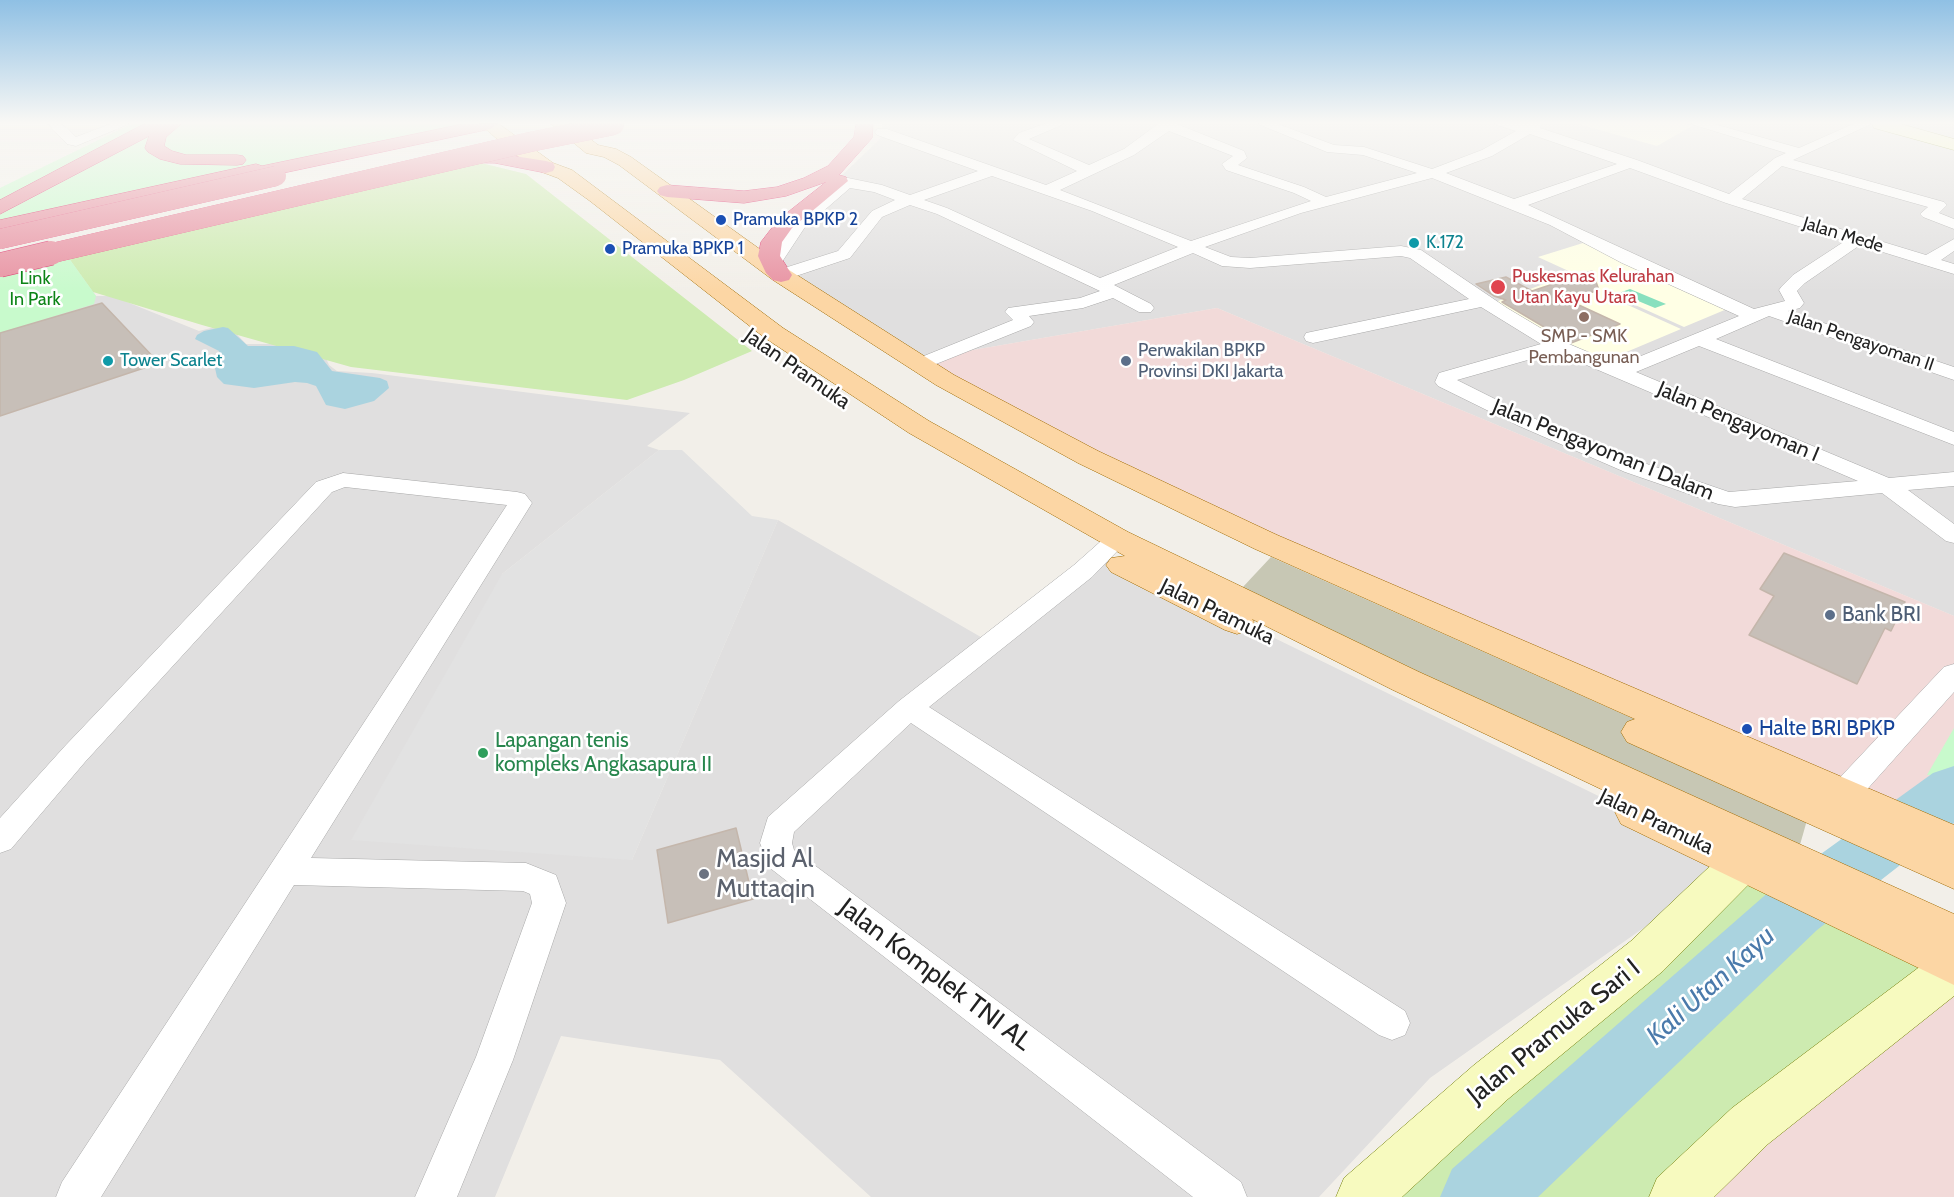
<!DOCTYPE html>
<html>
<head>
<meta charset="utf-8">
<style>
  body { margin:0 }
  canvas { display:block; background:#f2efe9 }
</style>
</head>
<body>
<canvas width="1954" height="1197"></canvas>
<script>
const ctx = document.querySelector('canvas').getContext('2d');
ctx.lineJoin = 'round';
function fillPath(path, color) { ctx.fillStyle = color; ctx.fill(path, 'evenodd'); }
const poly = rows => new Path2D(rows.map(r => 'M' + r).join(''));
function trace(path, color, width, dash) { ctx.strokeStyle = color; ctx.lineWidth = width; ctx.lineCap = dash ? 'butt' : 'round'; ctx.setLineDash(dash || []); ctx.stroke(path); }
function drawText(font, color, halo, rows, align = 'center') {
  ctx.font = font + ' Cabin,sans-serif'; ctx.lineWidth = 5; ctx.setLineDash([]); ctx.textBaseline = 'middle'; ctx.strokeStyle = halo; ctx.fillStyle = color; for (const [text, x, y, turn = 0] of rows) {
    ctx.save(); ctx.translate(x, y); ctx.rotate((+turn || 0) * Math.PI / 180); ctx.textAlign = isNaN(turn) ? turn : align; if (halo) ctx.strokeText(text, 0, 0); ctx.fillText(text, 0, 0); ctx.restore();
  }
}
const residential = poly([
  [882,124,1954,124,1954,616,1217,308,915,360,775,270,772,242,881,138],
  [63,250,96,296,112,296,199,331,215,327,234,331,246,344,280,344,325,356,329,365,337,371,372,373,690,413,647,446,659,450,502,574,632,860,778,520,986,640,1102,554,1736,863,1430,1078,1319,1197,871,1197,720,1060,561,1036,495,1197,0,1197,0,265]
]);
const commercial = poly([
  [1217,308,1954,616,1954,843,1266,542,915,360],
  [1954,968,1954,1197,1690,1197]
]);
const education = poly([
  [1578,124,1687,124,1692,126,1657,146],
  [1583,243,1727,309,1684,327,1613,295,1616,292,1608,296,1681,329,1605,361,1490,304,1573,273,1538,257]
]);
const construction = poly([
  [1271,557,1813,799,1792,873,1227,604]
]);
const grass = poly([
  [473,161,526,174,752,351,684,380,627,400,351,367,202,325,93,292,65,253],
  [1744,870,1954,935,1686,1197,1366,1197]
]);
const park = poly([
  [131,124,465,124,0,225,0,188],
  [63,250,96,296,94,304,0,333,0,265],
  [1954,728,1954,772,1949,776,1927,775]
]);
const pitch = poly([
  [1630,289,1666,304,1655,308,1619,293]
]);
const parking = poly([
  [659,450,682,450,752,516,778,520,632,860,351,840,502,574]
]);
const water = poly([
  [223,327,228,328,248,346,294,346,317,352,332,371,380,378,387,381,389,388,374,401,345,409,326,405,316,386,307,383,295,382,254,388,224,384,217,377,215,368,220,356,219,351,195,339,197,335,204,331]
]);
const river = poly([
  [1954,766,1954,823,1817,930,1538,1197,1440,1197,1452,1169,1771,890,1933,773,1954,766]
]);
const building = poly([
  [1592,271,1599,290,1568,300,1620,324,1571,343,1502,302,1506,300,1494,296,1476,284,1506,277,1532,291,1592,271],
  [102,303,159,363,0,416,0,333,102,303],
  [1784,553,1905,602,1891,631,1885,628,1857,684,1749,635,1774,596,1760,589,1784,553],
  [736,828,753,899,668,923,657,850,736,828]
]);
const street = poly([
  [48,124,62,124,76,137,110,124,129,124,76,146,67,144,48,124],
  [1044,124,1064,124,1029,139,1089,165,1124,149,1158,124,1177,124,1244,151,1247,158,1238,165,1304,187,1326,197,1417,173,1363,155,1327,152,1258,124,1278,124,1334,145,1364,147,1432,169,1482,150,1516,131,1494,124,1541,124,1540,128,1637,160,1729,194,1775,158,1786,153,1691,124,1714,124,1799,148,1853,124,1871,124,1793,160,1944,202,1947,205,1939,213,1954,219,1954,229,1923,217,1920,214,1928,207,1782,166,1742,199,1926,255,1954,239,1954,251,1941,260,1954,264,1954,274,1860,245,1805,283,1797,291,1804,303,1800,308,1788,311,1954,367,1954,380,1769,316,1716,339,1954,432,1954,445,1699,346,1636,372,1889,478,1954,472,1954,486,1908,490,1954,524,1954,543,1946,541,1882,493,1735,507,1718,504,1625,472,1519,426,1438,386,1435,382,1439,373,1541,344,1481,307,1313,343,1306,341,1304,337,1306,333,1469,299,1410,258,1401,256,1250,268,1222,266,1193,253,1114,285,1151,304,1154,308,1151,312,1139,312,1113,298,1083,308,1029,316,1034,322,1031,326,921,370,914,368,911,364,914,360,1013,320,1005,312,1008,308,1080,298,1100,291,937,214,910,205,882,217,850,258,787,279,775,279,772,275,775,271,838,251,872,211,895,200,874,192,850,188,805,227,778,268,772,269,764,264,793,221,835,186,831,182,833,179,848,178,882,185,910,195,978,171,877,135,875,132,877,129,887,129,1046,185,1077,171,1013,140,1019,133,1044,124],
  [1169,131,1233,156,1222,164,1226,170,1294,193,1311,201,1191,241,1060,190,1134,155,1169,131],
  [1530,134,1617,164,1514,199,1446,173,1492,156,1530,134],
  [1630,168,1726,203,1845,241,1793,275,1782,286,1779,290,1785,301,1754,309,1528,205,1630,168],
  [992,176,1092,211,1178,247,1100,278,947,208,924,200,992,176],
  [1432,178,1550,225,1622,263,1739,316,1619,365,1564,342,1507,308,1421,250,1401,246,1250,258,1231,257,1205,247,1301,213,1432,178],
  [1556,352,1858,481,1729,492,1641,462,1533,418,1457,380,1556,352],
  [343,473,517,492,525,494,532,503,311,858,526,863,556,875,566,903,513,1060,457,1197,415,1197,476,1057,532,903,530,894,523,891,294,885,101,1197,56,1197,62,1182,507,505,345,487,332,492,85,762,11,849,0,853,0,818,65,746,316,482,343,473],
  [1117,531,1125,534,1129,539,1092,577,929,707,1405,1011,1410,1023,1405,1035,1392,1040,1379,1035,911,723,794,832,792,843,794,850,1241,1182,1247,1197,1193,1197,770,868,760,843,768,817,899,701,1074,565,1109,534,1117,531],
  [1954,664,1954,692,1854,804,1843,807,1832,804,1828,795,1832,786,1944,667,1954,664]
]);
const secondary = poly([
  [1872,124,1901,124,1954,139,1954,150,1874,128,1872,124],
  [1741,846,1756,851,1762,864,1756,877,1663,971,1508,1099,1402,1197,1336,1197,1344,1178,1474,1065,1631,941,1726,851,1741,846],
  [1954,947,1954,996,1768,1144,1714,1197,1649,1197,1657,1178,1732,1108,1938,953,1954,947]
]);
const primary = poly([
  [480,124,499,124,553,163,572,170,783,328,929,421,1128,532,1419,672,1954,914,1954,985,1621,824,1615,812,1624,800,1393,690,1252,619,1254,622,1249,630,1237,634,1225,630,1111,572,1106,565,1111,558,1125,556,909,433,765,338,590,201,558,178,539,171,512,152,480,124],
  [551,124,571,124,598,145,616,149,631,157,789,270,954,375,1098,451,1277,535,1954,825,1954,889,1627,742,1621,732,1627,722,1635,719,1255,549,1078,463,936,385,773,280,619,165,604,157,586,153,551,124]
]);
const highway = poly([
  [144,124,181,124,166,137,164,146,172,151,186,155,237,155,243,156,246,160,243,164,237,165,180,164,160,159,148,152,145,148,149,136,0,214,0,200,144,124],
  [463,124,498,124,490,129,236,183,230,181,0,232,0,220,256,164,262,166,463,124],
  [856,124,873,124,872,138,839,175,846,177,848,181,792,228,782,242,780,256,792,275,789,280,781,282,773,280,766,273,758,256,761,242,778,220,826,182,786,196,744,203,667,197,660,195,657,191,660,187,667,185,744,191,777,187,804,178,828,166,854,137,856,124],
  [456,153,495,153,546,161,553,163,555,167,553,171,546,173,495,163,450,162,447,158,450,154,456,153]
]);
const highwayBridgeFar1 = poly([
  [0,239,276,176],
  [44,255,530,142,614,125]
]);
const highwayBridge = poly([
  [0,265,51,253]
]);
const markers = [
  [721,220,6,"#1a4fb4"],
  [1414,243,6,"#0f9aa8"],
  [610,249,6,"#1a4fb4"],
  [1498,287,8,"#e0444e"],
  [1584,317,6,"#8d6e63"],
  [108,361,6,"#0f9aa8"],
  [1126,361,6,"#5c6f8a"],
  [1830,615,6,"#5c6f8a"],
  [1747,729,6,"#1a4fb4"],
  [483,753,6,"#2e9e5b"],
  [704,874,6,"#6b7280"]
];
const farTransitnames = [
  ["Pramuka BPKP 2",733,220],
  ["Pramuka BPKP 1",622,249]
];
const farStreetnames = [
  ["Jalan Mede",1843,235,17],
  ["Jalan Pengayoman II",1861,341,19]
];
const farCulturenames = [
  ["K.172",1426,243],
  ["Tower Scarlet",120,361]
];
const farHealthnames = [
  ["Puskesmas Kelurahan",1512,277],
  ["Utan Kayu Utara",1512,298]
];
const farParknames = [
  ["Link",35,279],
  ["In Park",35,300]
];
const farEducationnames = [
  ["SMP - SMK",1584,337],
  ["Pembangunan",1584,358]
];
const farServicenames = [
  ["Perwakilan BPKP",1138,351],
  ["Provinsi DKI Jakarta",1138,372]
];
const streetNames = [
  ["Jalan Pramuka",797,369,35],
  ["Jalan Pengayoman I",1738,422,23],
  ["Jalan Pengayoman I Dalam",1603,450,22],
  ["Jalan Pramuka",1217,612,26],
  ["Jalan Pramuka",1656,822,26]
];
const serviceNames = [
  ["Bank BRI",1842,615]
];
const transitNames = [
  ["Halte BRI BPKP",1759,729]
];
const leisureNames = [
  ["Lapangan tenis",495,741],
  ["kompleks Angkasapura II",495,765]
];
const nearWorshipnames = [
  ["Masjid Al",716,859],
  ["Muttaqin",716,889]
];
const nearStreetnames = [
  ["Jalan Komplek TNI AL",935,975,37],
  ["Jalan Pramuka Sari I",1554,1032,-39]
];
const nearWaternames = [
  ["Kali Utan Kayu",1711,986,-42]
];
fillPath(residential, '#e0dfdf');
fillPath(commercial, '#f2dad9');
fillPath(education, '#ffffe5');
fillPath(construction, '#c7c7b4');
fillPath(grass, '#cdebb0');
fillPath(park, '#c8facc');
fillPath(pitch, '#88e0be');
fillPath(parking, '#e2e2e2');
fillPath(water, '#aad3df');
fillPath(river, '#aad3df');
fillPath(building, '#c7bfb8');
trace(building, '#c4b6ab', 1.5);
trace(street, '#a9a9a9', 1);
trace(secondary, '#707d05', 1);
trace(primary, '#a06b00', 1);
trace(highway, '#dc2a67', 1);
fillPath(street, '#fff');
fillPath(secondary, '#f7fabf');
fillPath(primary, '#fcd6a4');
fillPath(highway, '#e892a2');
trace(highwayBridgeFar1, '#dc2a67', 20, []);
trace(highwayBridge, '#dc2a67', 25, []);
trace(highwayBridgeFar1, '#e892a2', 20);
trace(highwayBridge, '#e892a2', 24);
const sky = ctx.createLinearGradient(0, 0, 0, 292);
sky.addColorStop(0, '#8fc0e4');
sky.addColorStop(0.42, '#f9f8f5');
sky.addColorStop(1, '#f9f8f500');
ctx.fillStyle = sky;
ctx.fillRect(0, 0, 1954, 292);
for (const [x, y, r, color] of markers) { const dot = new Path2D(); dot.arc(x, y, r, 0, 2 * Math.PI); ctx.fillStyle = color; ctx.fill(dot); trace(dot, '#fff', 2); }
drawText('18px', '#164399', '#fff', farTransitnames, 'left');
drawText('18px', '#222', '#fff', farStreetnames);
drawText('18px', '#0d838f', '#fff', farCulturenames, 'left');
drawText('18px', '#be3a42', '#fff', farHealthnames, 'left');
drawText('18px', '#0c8416', '#fff', farParknames);
drawText('18px', '#785e54', '#fff', farEducationnames);
drawText('18px', '#4e5e75', '#fff', farServicenames, 'left');
drawText('21px', '#222', '#fff', streetNames);
drawText('21px', '#4e5e75', '#fff', serviceNames, 'left');
drawText('21px', '#164399', '#fff', transitNames, 'left');
drawText('21px', '#27864d', '#fff', leisureNames, 'left');
drawText('26px', '#5b616d', '#fff', nearWorshipnames, 'left');
drawText('26px', '#222', '#fff', nearStreetnames);
drawText('italic 27px', '#4a7aab', '#fff', nearWaternames);
</script>
</body>
</html>
